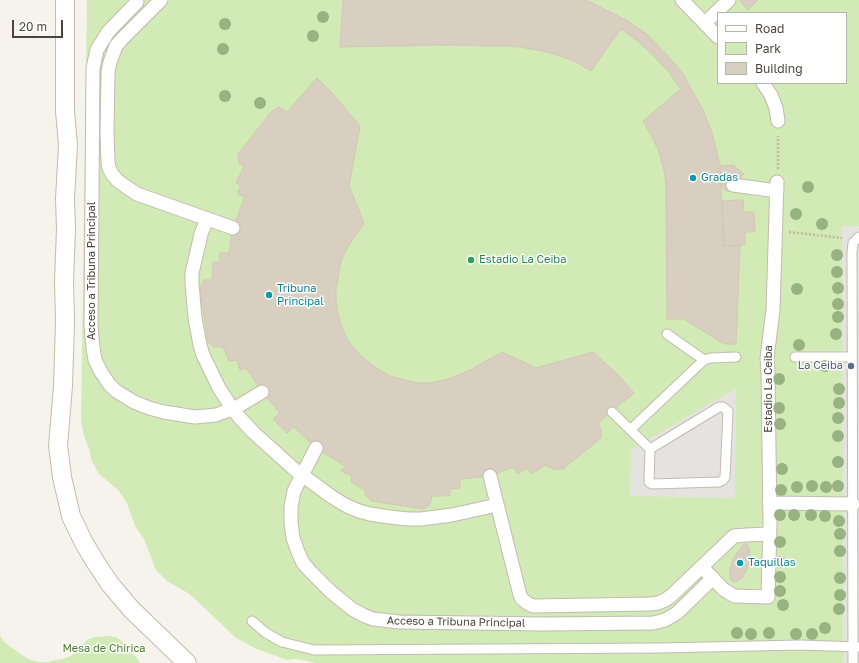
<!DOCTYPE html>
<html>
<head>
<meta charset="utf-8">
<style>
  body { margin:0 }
  #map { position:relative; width:859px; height:663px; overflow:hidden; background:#f6f3ec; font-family:"Golos Text",sans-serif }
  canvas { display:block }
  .legend { position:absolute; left:717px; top:12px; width:130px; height:72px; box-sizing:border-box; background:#fff; border:1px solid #b7b4b0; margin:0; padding:5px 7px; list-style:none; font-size:12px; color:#4b4439 }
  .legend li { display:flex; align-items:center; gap:8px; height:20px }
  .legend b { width:20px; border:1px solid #b7b4b0 }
  .scale { position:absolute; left:12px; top:20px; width:51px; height:18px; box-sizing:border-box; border:2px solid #4b4439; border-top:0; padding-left:5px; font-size:12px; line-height:14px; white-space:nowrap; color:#4b4439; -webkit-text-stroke:3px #fff; paint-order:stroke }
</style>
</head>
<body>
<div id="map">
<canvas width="859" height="663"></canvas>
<ul class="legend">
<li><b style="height:5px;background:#fff"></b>Road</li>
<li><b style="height:11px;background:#d2eab5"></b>Park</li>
<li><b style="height:11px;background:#d8cfc1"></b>Building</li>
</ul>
<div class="scale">20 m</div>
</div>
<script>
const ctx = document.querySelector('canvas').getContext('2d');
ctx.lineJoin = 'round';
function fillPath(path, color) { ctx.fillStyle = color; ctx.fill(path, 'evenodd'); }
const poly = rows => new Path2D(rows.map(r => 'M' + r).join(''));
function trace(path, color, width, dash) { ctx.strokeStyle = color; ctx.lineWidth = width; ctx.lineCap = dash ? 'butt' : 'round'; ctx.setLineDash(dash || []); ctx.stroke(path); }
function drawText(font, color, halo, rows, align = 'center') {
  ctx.font = font + ' "Golos Text",sans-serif'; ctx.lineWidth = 3; ctx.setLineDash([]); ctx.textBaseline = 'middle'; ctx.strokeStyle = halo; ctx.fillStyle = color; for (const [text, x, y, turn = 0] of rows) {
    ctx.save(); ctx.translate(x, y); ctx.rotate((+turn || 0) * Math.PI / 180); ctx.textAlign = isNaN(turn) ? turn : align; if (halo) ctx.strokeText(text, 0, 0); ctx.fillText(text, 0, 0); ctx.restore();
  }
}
const green = poly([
  [87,0,859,0,859,663,317,663,297,659,287,660,257,649,236,638,195,599,188,593,167,581,156,570,144,539,135,526,127,503,118,490,99,474,95,467,91,459,90,451,84,436,81,421],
  [718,13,846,13,846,83,718,83],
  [0,635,4,642,25,657,31,660,39,662,48,662,55,660,63,659,71,656,87,640,94,637,110,636,118,638,136,657,140,663,0,663]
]);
const parking = poly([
  [842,226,859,226,859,663,843,663],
  [736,388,735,498,630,496,631,450]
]);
const building = poly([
  [343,0,586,0,626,20,648,35,668,56,683,74,704,112,713,136,720,166,724,246,740,245,736,344,724,344,684,319,667,319,666,186,664,170,659,152,652,137,643,121,681,89,668,71,649,51,636,40,621,29,591,71,574,61,557,55,542,51,515,46,439,45,340,47,343,0],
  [741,0,758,0,748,10,740,1,741,0],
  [317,78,336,97,360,126,349,186,364,223,347,248,341,261,336,289,336,301,338,314,342,328,348,341,360,355,375,367,390,376,417,383,431,383,444,380,459,375,472,369,502,352,536,368,593,352,618,375,634,393,598,423,601,429,601,438,563,469,553,469,545,465,532,474,527,468,518,474,513,467,490,476,460,479,460,488,450,489,450,496,432,496,430,505,424,509,371,501,366,496,365,490,351,482,352,476,341,471,345,466,316,448,294,427,287,433,273,419,280,413,262,392,246,368,240,370,237,360,229,361,223,347,215,347,208,342,200,288,204,280,212,280,213,262,220,262,220,253,229,253,233,228,245,197,237,194,241,185,236,183,244,166,239,163,238,154,272,111,279,107,287,112,317,78],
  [733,165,744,174,728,192,721,187,720,166,733,165],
  [743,200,744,212,754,212,755,232,745,232,745,245,724,246,722,201,743,200],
  [744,544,747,544,749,548,750,557,748,567,742,578,737,581,733,582,730,579,730,571,731,565,736,554,744,544]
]);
const path = poly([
  [778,169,778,136],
  [789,232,842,238]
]);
const service = poly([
  [667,334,704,360],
  [795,357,852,357],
  [612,412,650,449,649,482,652,484,719,482,723,480,725,477,728,411,723,407,719,407,650,449],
  [630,430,704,360,711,358,736,357],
  [252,621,266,633,282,642,314,650,660,648,801,645,859,647],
  [853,663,852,252,853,243,859,237]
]);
const pedestrian = poly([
  [161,0,122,39,116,46,110,62,108,72,107,133,108,162,109,168,112,174,117,180,125,186,137,194,233,228],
  [682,0,718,37],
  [137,2,108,32,97,50,93,68,91,325,93,348,95,360,101,372,109,384,116,391,134,402,149,408,164,412,195,417,216,415,237,407,262,392],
  [705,23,729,0],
  [763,83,771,95,776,108,778,121],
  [733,185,777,191],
  [207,219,201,234,199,243,192,273,192,284,195,318,200,345,203,355,219,388,230,405,240,418,253,432,294,469,332,497,347,506,359,511,370,514,389,517,408,519,421,519,452,515,497,505],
  [316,448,294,491,291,507,291,522,293,538,298,552,303,563,311,572,330,591,342,601,352,609,363,615,373,619,399,622,543,624,653,623,665,620,677,613,713,578],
  [490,476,520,595,522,599,527,603,533,606,650,604,658,603,665,600,671,596,734,536,746,535,769,534],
  [769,503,853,504],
  [702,567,723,589,734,596,768,597,770,524,768,372,767,358,773,310,777,182]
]);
const minor = poly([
  [65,0,65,111,68,145,65,199,66,229,64,281,65,321,63,386,58,446,62,477,71,516,84,543,96,563,110,584,131,609,187,663]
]);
const trees = [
  [323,17],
  [225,24],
  [313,36],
  [223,49],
  [225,96],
  [260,103],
  [808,187],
  [796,214],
  [822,224],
  [837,255],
  [837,272],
  [838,288],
  [797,289],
  [838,304],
  [838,317],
  [836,334],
  [799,345],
  [825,366],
  [779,379],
  [839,389],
  [839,403],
  [779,408],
  [838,418],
  [780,424],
  [838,436],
  [838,462],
  [782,469],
  [812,486],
  [838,486],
  [797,487],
  [826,487],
  [781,490],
  [780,515],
  [794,515],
  [811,515],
  [825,516],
  [839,521],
  [840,534],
  [780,542],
  [840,551],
  [780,562],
  [780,577],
  [840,578],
  [780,591],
  [840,595],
  [783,605],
  [839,609],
  [825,628],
  [737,633],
  [769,633],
  [751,634],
  [796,634],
  [812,634]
];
const markers = [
  [693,178,4,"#0f9aa8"],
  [471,260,4,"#2e9e5b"],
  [269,295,4,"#0f9aa8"],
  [851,366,4,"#5c6f8a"],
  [740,563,4,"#0f9aa8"]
];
const cultureNames = [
  ["Gradas",701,178],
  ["Tribuna",277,289],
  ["Principal",277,302],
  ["Taquillas",748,563]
];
const leisureNames = [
  ["Estadio La Ceiba",479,260]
];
const streetNames = [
  ["Acceso a Tribuna Principal",92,271,-90],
  ["Estadio La Ceiba",769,389,-90],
  ["Acceso a Tribuna Principal",456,622,1]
];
const serviceNames = [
  ["La Ceiba",843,366]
];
const parkNames = [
  ["Mesa de Chirica",104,649]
];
fillPath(green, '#d2eab5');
fillPath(parking, '#e5e3e0');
fillPath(building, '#d8cfc1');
trace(building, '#d3c7b4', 1);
trace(service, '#c2bbae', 11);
trace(pedestrian, '#c2bbae', 15);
trace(minor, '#c2bbae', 20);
trace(path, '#c4b79f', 2.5, [2, 2]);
trace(service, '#fff', 9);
trace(pedestrian, '#fff', 13);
trace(minor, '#fff', 18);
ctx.fillStyle = '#97b381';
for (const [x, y] of trees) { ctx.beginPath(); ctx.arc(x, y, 6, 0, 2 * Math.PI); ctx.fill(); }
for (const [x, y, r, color] of markers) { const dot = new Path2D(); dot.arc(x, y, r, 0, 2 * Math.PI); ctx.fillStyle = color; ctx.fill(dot); trace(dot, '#fff', 1.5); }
drawText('11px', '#0d838f', '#fff', cultureNames, 'left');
drawText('11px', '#27864d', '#fff', leisureNames, 'left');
drawText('11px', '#4b4439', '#fff', streetNames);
drawText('11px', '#4e5e75', '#fff', serviceNames, 'right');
drawText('11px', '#4a7f2a', '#fff', parkNames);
</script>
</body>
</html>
